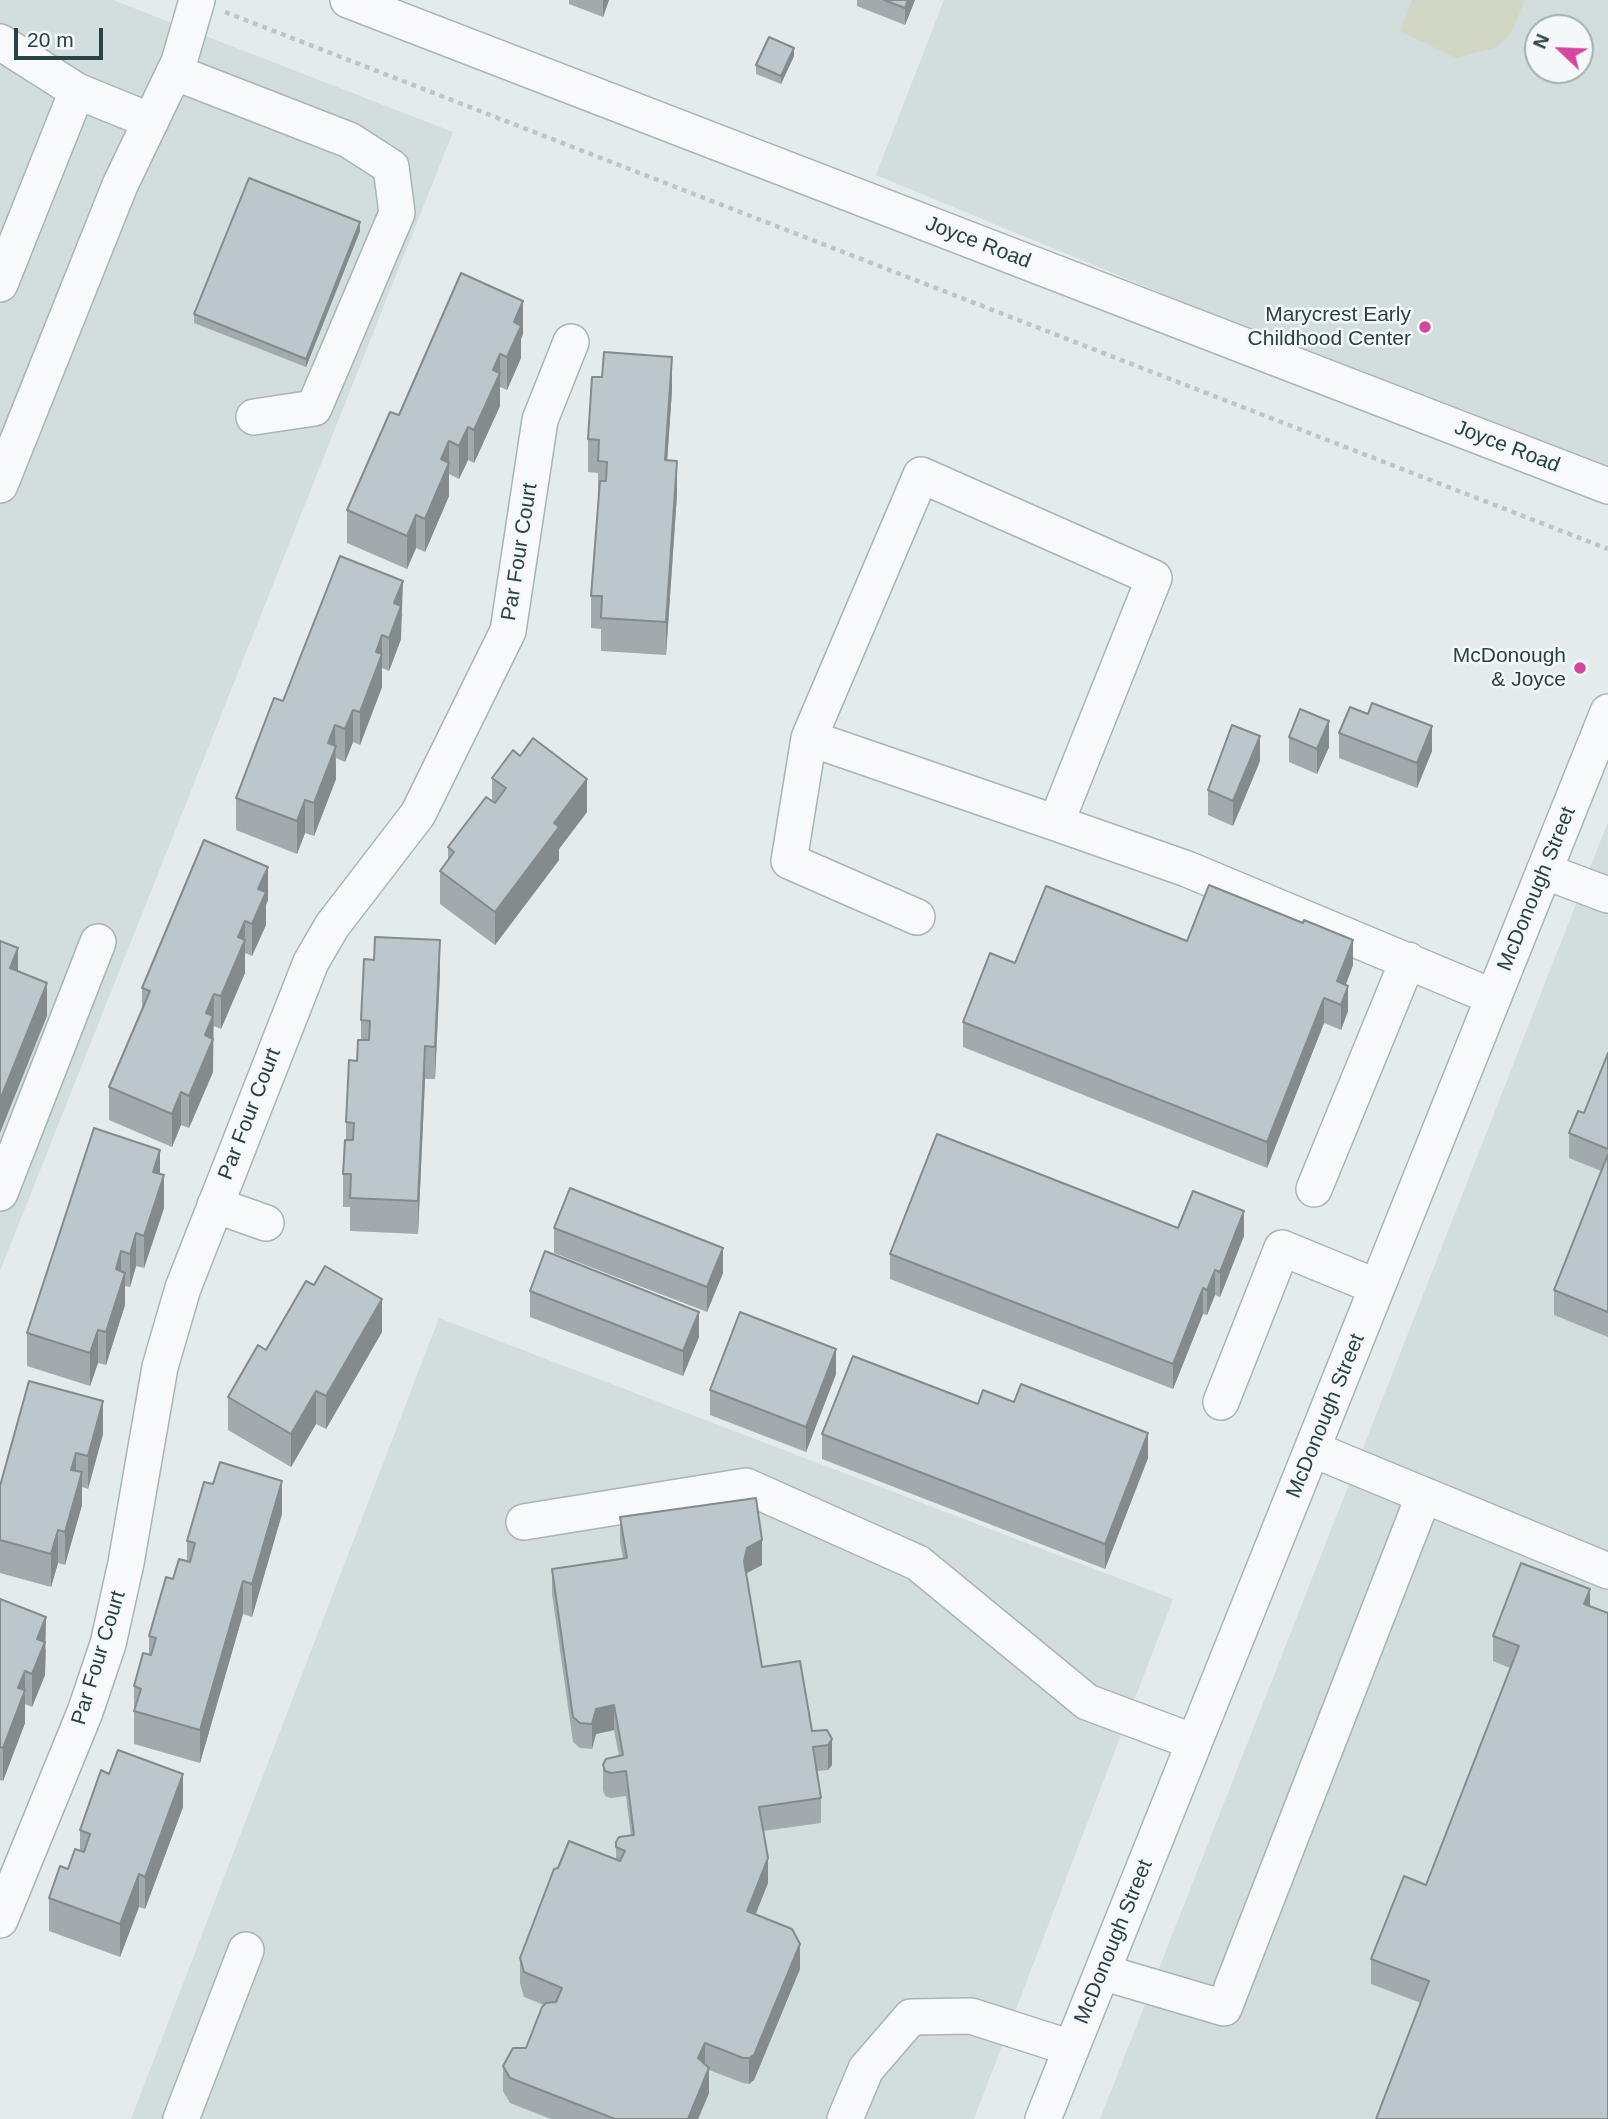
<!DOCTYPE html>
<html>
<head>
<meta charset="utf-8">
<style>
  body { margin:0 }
  #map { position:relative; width:1608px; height:2119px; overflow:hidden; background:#e4ebec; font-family:Arial,sans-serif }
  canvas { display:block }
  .north { position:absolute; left:1524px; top:14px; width:70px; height:70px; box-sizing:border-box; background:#f4f8f9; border:2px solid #a3afb1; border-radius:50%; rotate:293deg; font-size:19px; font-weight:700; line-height:28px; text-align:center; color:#2a4145 }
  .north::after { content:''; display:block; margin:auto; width:24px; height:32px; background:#d446a0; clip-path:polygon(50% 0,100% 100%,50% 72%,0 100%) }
  .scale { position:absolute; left:14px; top:28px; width:89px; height:32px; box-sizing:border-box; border:4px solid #2a4145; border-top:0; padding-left:9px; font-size:21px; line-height:24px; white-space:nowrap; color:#2a4145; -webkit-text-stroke:5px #f4f8f9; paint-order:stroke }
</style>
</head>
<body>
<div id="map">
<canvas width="1608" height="2119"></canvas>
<div class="north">N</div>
<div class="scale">20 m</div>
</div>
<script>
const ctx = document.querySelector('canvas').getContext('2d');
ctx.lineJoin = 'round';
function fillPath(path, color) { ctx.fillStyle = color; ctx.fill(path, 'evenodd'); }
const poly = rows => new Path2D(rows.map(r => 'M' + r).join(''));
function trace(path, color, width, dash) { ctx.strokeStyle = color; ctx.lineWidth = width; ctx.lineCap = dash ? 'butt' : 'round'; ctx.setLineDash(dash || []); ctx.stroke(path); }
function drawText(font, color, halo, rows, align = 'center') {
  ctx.font = font + ' Arial,sans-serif'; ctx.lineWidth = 5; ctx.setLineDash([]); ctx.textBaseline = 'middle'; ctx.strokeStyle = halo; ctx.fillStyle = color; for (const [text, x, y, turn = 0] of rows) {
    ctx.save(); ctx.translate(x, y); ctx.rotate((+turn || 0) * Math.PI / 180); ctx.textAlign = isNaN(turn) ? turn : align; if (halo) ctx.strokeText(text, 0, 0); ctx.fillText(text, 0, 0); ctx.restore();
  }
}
const built = poly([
  [0,0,113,0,453,132,0,1271],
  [944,0,1608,0,1608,478,876,175],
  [1538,28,1580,28,1580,70,1538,70],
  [1608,822,1608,2119,1100,2119,1371,1428],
  [439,1318,1173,1599,974,2119,131,2119]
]);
const green = poly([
  [1412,0,1525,0,1512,31,1498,47,1456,58,1400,31]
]);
const path = poly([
  [225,12,1608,549]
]);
const minor = poly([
  [348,0,1608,486],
  [0,42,77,91,0,284],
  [174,72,349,140,391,167,397,213,314,408,254,417],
  [77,91,151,121],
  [0,485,120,185,179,62,197,0],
  [809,738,789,861,917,917],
  [1056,823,1154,578,921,475,809,738,1056,823,1187,869,1493,997],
  [1544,871,1608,895],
  [1314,1189,1408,960],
  [0,1193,98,942],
  [215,1205,266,1223],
  [1221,1402,1282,1248,1377,1287],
  [1312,1449,1608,1571],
  [524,1522,746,1486,918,1563,1087,1702,1194,1742],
  [0,1920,85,1712,108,1644,126,1563,160,1367,183,1288,311,962,332,926,418,814,508,631,540,420,571,342],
  [1102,1972,1224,2008,1424,1495],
  [181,2119,246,1950],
  [845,2119,866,2069,911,2017,971,2016,1071,2048],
  [1043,2119,1608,712]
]);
const wall = poly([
  [569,0,609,0,603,17,569,4],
  [857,0,915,0,905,25,857,6],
  [794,56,781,84,756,74,756,65],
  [360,231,306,367,194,323,194,314],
  [523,334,521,339,521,358,507,390,500,387,500,406,474,463,468,460,459,479,449,474,449,496,425,552,416,548,407,569,347,543,347,510,399,415],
  [672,390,667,460,677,494,666,655,601,651,601,629,591,628,591,596,599,494,598,494,598,473,588,472,588,439],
  [403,614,401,618,401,639,389,671,382,668,382,687,360,745,353,742,345,762,336,758,336,779,314,836,305,833,297,854,236,830,236,798,283,701],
  [1339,733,1432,751,1417,788,1339,758],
  [1289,737,1329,747,1317,774,1289,762],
  [1260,761,1233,826,1208,815,1208,790],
  [492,778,587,812,559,849,559,860,495,945,440,904,440,871,448,860,448,847,492,801],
  [268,900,266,905,266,925,252,956,245,953,245,973,221,1029,214,1026,213,1028,213,1072,189,1128,181,1125,172,1147,109,1120,109,1087,142,1009,142,988],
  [1187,941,1353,965,1346,985,1348,1011,1341,1030,1324,1023,1267,1168,963,1047,963,1022,1015,963],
  [440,972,435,1079,425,1079,418,1234,350,1231,350,1207,343,1207,343,1174,346,1140,346,1122,361,1040,361,1020],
  [1608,1053,1608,1337,1554,1315,1554,1290,1601,1171,1569,1158,1569,1133,1584,1113],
  [160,1174,164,1208,144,1268,136,1266,130,1287,125,1286,125,1305,106,1365,98,1363,90,1386,27,1366,27,1333],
  [554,1228,723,1273,707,1312,554,1253],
  [1178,1228,1244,1236,1220,1297,1215,1295,1207,1315,1203,1314,1173,1389,890,1279,890,1254],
  [530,1291,699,1337,683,1376,530,1317],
  [382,1332,326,1429,316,1424,291,1467,228,1430,228,1397,266,1350],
  [836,1374,806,1452,710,1415,710,1390],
  [1014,1402,1148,1458,1105,1569,822,1459,822,1434,978,1404],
  [103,1434,88,1489,82,1487,82,1505,65,1565,58,1563,51,1587,0,1573,0,1486],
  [282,1514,252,1617,243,1614,200,1763,134,1744,134,1686,149,1655,149,1636,187,1561,187,1541],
  [620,1517,762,1565,747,1573,746,1575,762,1667,812,1731,827,1730,832,1765,828,1770,817,1771,821,1798,821,1823,763,1831,768,1883,755,1914,800,1969,754,2080,749,2084,743,2083,709,2070,709,2093,698,2119,551,2119,510,2103,503,2091,503,2066,526,2048,544,2005,524,1997,520,1983,520,1958,616,1859,616,1842,631,1836,626,1796,611,1798,605,1796,603,1790,603,1765,619,1756,614,1730,596,1734,592,1749,580,1748,573,1742,552,1594,552,1569,623,1558,620,1542],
  [1590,1589,1421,2003,1371,1984,1371,1959,1426,1885,1510,1668,1493,1661,1493,1636],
  [0,1599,46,1650,45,1675,32,1707,25,1704,25,1723,3,1781,0,1780],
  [183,1807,145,1909,139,1907,120,1957,49,1931,49,1898,80,1850,80,1830]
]);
const shadedWall = poly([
  [603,0,609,0,603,17],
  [908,0,915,0,905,25,905,8],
  [794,48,794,56,781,84,781,76],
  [360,222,360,231,306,367,306,359],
  [523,301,523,334,521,339,521,358,507,390,507,357,514,322],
  [500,354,500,406,474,463,474,430,493,370],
  [672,357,672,390,665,493,665,460],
  [468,427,468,460,459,479,459,446],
  [449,441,449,496,425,552,425,519,441,459],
  [677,461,677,494,666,655,666,622],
  [416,515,416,548,407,569,407,536],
  [403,581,401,639,389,671,389,638,394,603],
  [382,635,382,687,360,745,360,712,376,652],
  [353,710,353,742,345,762,345,729],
  [1329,721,1329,747,1317,774,1317,749],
  [335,725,336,779,314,836,314,803,328,743],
  [1432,726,1432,751,1417,788,1417,763],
  [1260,736,1260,761,1233,826,1233,801],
  [587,779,587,812,559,849,559,860,495,945,495,912,554,823],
  [305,800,305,833,297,854,297,821],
  [268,867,268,900,266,905,266,925,252,956,252,924,258,889],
  [245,921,245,973,221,1029,221,996,238,937],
  [440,940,440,972,435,1079,435,1047],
  [1353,940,1353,965,1338,1004,1337,981],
  [18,948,18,981,10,968],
  [47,983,47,1016,0,1133,0,1100],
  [1348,986,1348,1011,1341,1030,1341,1005],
  [214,994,213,1072,189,1128,189,1096,206,1013],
  [1324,998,1324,1023,1267,1168,1267,1142],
  [425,1046,425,1079,418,1234,418,1201],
  [181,1092,181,1125,172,1147,172,1114],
  [160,1150,160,1183,153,1172],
  [164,1175,164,1208,144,1268,144,1236],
  [1244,1211,1244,1236,1220,1297,1220,1272],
  [136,1233,136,1266,130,1287,130,1254],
  [723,1248,723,1273,707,1312,707,1287],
  [121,1251,121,1284,116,1269],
  [1215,1270,1215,1295,1207,1315,1207,1290],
  [125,1273,125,1305,106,1365,106,1332],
  [1203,1288,1203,1314,1173,1389,1173,1364],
  [382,1299,382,1332,326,1429,326,1396],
  [699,1312,699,1337,683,1376,683,1351],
  [98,1330,98,1363,90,1386,90,1353],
  [836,1349,836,1374,806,1452,806,1427],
  [316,1391,316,1424,291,1467,291,1434],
  [103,1401,103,1434,88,1489,88,1456],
  [1148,1433,1148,1458,1105,1569,1105,1544],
  [76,1453,76,1486,71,1470],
  [82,1472,82,1505,65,1565,65,1532],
  [282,1481,282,1514,252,1617,252,1584],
  [58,1530,58,1563,51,1587,51,1554],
  [762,1540,762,1565,747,1573,744,1586,744,1561,747,1548],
  [243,1581,243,1614,200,1763,200,1730],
  [1590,1589,1590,1615,1584,1604],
  [46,1617,45,1675,32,1707,32,1674,37,1639],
  [25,1671,25,1723,3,1781,3,1748,18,1688],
  [614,1705,614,1730,596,1734,592,1749,592,1724,596,1709],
  [832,1739,832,1765,828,1770,828,1745],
  [183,1774,183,1807,145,1909,145,1877],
  [768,1858,768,1883,747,1936,747,1911],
  [139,1874,139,1907,120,1957,120,1924],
  [800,1944,800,1969,754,2080,749,2084,749,2058],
  [705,2043,705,2068,698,2058],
  [709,2068,709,2093,698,2119,688,2119]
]);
const building = poly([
  [884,0,908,0,905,8,884,0],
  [769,37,794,48,781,76,756,65,769,37],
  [249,178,360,222,306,359,194,314,249,178],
  [461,273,523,301,514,322,521,326,507,357,500,354,493,370,500,373,474,430,468,427,459,446,449,441,441,459,449,463,425,519,416,515,407,536,347,510,390,412,399,415,461,273],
  [604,352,672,357,665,460,677,461,666,622,601,618,602,596,591,596,600,481,606,481,607,462,598,461,599,440,588,439,592,377,602,377,604,352],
  [340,556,403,581,394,603,401,606,389,638,382,635,376,652,382,654,360,712,353,710,345,729,335,725,328,743,336,746,314,803,305,800,297,821,236,798,274,698,283,701,340,556],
  [1372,703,1432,726,1417,763,1339,733,1350,707,1368,714,1372,703],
  [1300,709,1329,721,1317,749,1289,737,1300,709],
  [1232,725,1260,736,1233,801,1208,790,1232,725],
  [533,738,587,779,554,823,559,827,495,912,440,871,454,852,448,847,486,797,495,803,506,788,492,778,513,750,520,756,533,738],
  [204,840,268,867,258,889,266,892,252,924,245,921,238,937,245,940,221,996,214,994,206,1013,213,1016,205,1035,213,1039,189,1096,181,1092,172,1114,109,1087,150,991,142,988,204,840],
  [1209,885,1303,923,1304,920,1353,940,1337,981,1348,986,1341,1005,1324,998,1267,1142,963,1022,990,953,1015,963,1046,886,1187,941,1209,885],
  [375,937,440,940,435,1047,425,1046,418,1201,350,1198,351,1174,343,1174,345,1140,353,1140,354,1123,346,1122,349,1060,357,1061,358,1040,369,1040,370,1021,361,1020,364,959,374,960,375,937],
  [0,941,18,948,10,968,47,983,0,1100,0,941],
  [1608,1053,1608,1149,1569,1133,1578,1111,1584,1113,1608,1053],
  [94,1128,160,1150,153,1172,164,1175,144,1236,136,1233,130,1254,121,1251,116,1269,125,1273,106,1332,98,1330,90,1353,27,1333,94,1128],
  [937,1134,1178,1228,1193,1191,1244,1211,1220,1272,1215,1270,1207,1290,1203,1288,1173,1364,890,1254,937,1134],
  [1608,1154,1608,1312,1554,1290,1608,1154],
  [570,1188,723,1248,707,1287,554,1228,570,1188],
  [545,1251,699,1312,683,1351,530,1291,545,1251],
  [325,1266,382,1299,326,1396,316,1391,291,1434,228,1397,258,1345,266,1350,306,1281,314,1285,325,1266],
  [740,1312,836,1349,806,1427,710,1390,740,1312],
  [853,1356,978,1404,983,1390,1014,1402,1021,1384,1148,1433,1105,1544,822,1434,853,1356],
  [29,1381,103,1401,88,1456,76,1453,71,1470,82,1472,65,1532,58,1530,51,1554,0,1540,0,1486,29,1381],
  [220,1462,282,1481,252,1584,243,1581,200,1730,134,1711,141,1689,134,1686,143,1653,151,1655,156,1638,149,1636,166,1577,173,1579,179,1559,190,1562,195,1543,187,1541,204,1482,213,1484,220,1462],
  [756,1498,762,1540,747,1548,744,1561,762,1667,800,1661,812,1731,827,1730,832,1739,828,1745,813,1747,821,1798,759,1807,768,1858,747,1911,792,1929,800,1944,754,2055,749,2058,743,2058,705,2043,698,2058,709,2068,688,2119,615,2119,510,2078,503,2066,513,2048,526,2048,542,2007,546,2003,556,2002,562,1988,524,1972,520,1958,554,1869,558,1868,569,1841,620,1861,625,1851,616,1847,616,1842,619,1837,634,1835,626,1771,611,1773,605,1771,603,1765,606,1759,623,1755,614,1705,596,1709,592,1724,580,1723,573,1717,552,1569,627,1558,620,1517,756,1498],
  [1521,1563,1590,1589,1584,1604,1608,1613,1608,2119,1376,2119,1429,1981,1371,1959,1404,1876,1426,1885,1519,1646,1493,1636,1521,1563],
  [0,1599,46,1617,37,1639,45,1642,32,1674,25,1671,18,1688,25,1690,3,1748,0,1747,0,1599],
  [118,1750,183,1774,145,1877,139,1874,120,1924,49,1898,60,1866,68,1869,75,1849,84,1852,90,1834,80,1830,101,1770,109,1774,118,1750]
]);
const markers = [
  [1425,327,7,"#d446a0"],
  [1580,668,7,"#d446a0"]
];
const streetNames = [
  ["Joyce Road",978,243,21],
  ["Joyce Road",1507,447,21],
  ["Par Four Court",520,552,-81],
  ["McDonough Street",1537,889,-68],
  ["Par Four Court",250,1114,-69],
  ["McDonough Street",1326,1416,-68],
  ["Par Four Court",99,1658,-73],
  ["McDonough Street",1114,1942,-68]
];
const poiNames = [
  ["Marycrest Early",1411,315],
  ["Childhood Center",1411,339],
  ["McDonough",1566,656],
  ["& Joyce",1566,680]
];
fillPath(built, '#d2ddde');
fillPath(green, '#d2d6c4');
trace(minor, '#a8b5b7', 38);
trace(path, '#bec5c7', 4.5, [5, 5]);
trace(minor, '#f7f9fa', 35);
fillPath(wall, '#a1abae');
fillPath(shadedWall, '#838b8d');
fillPath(building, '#bbc7ca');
trace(building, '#838b8d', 2);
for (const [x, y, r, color] of markers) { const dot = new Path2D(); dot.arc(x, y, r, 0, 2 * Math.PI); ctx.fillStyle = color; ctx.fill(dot); trace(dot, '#f4f8f9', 2.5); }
drawText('21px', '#2a4145', '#f4f8f9', streetNames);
drawText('21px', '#2a4145', '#f4f8f9', poiNames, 'right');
</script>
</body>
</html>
